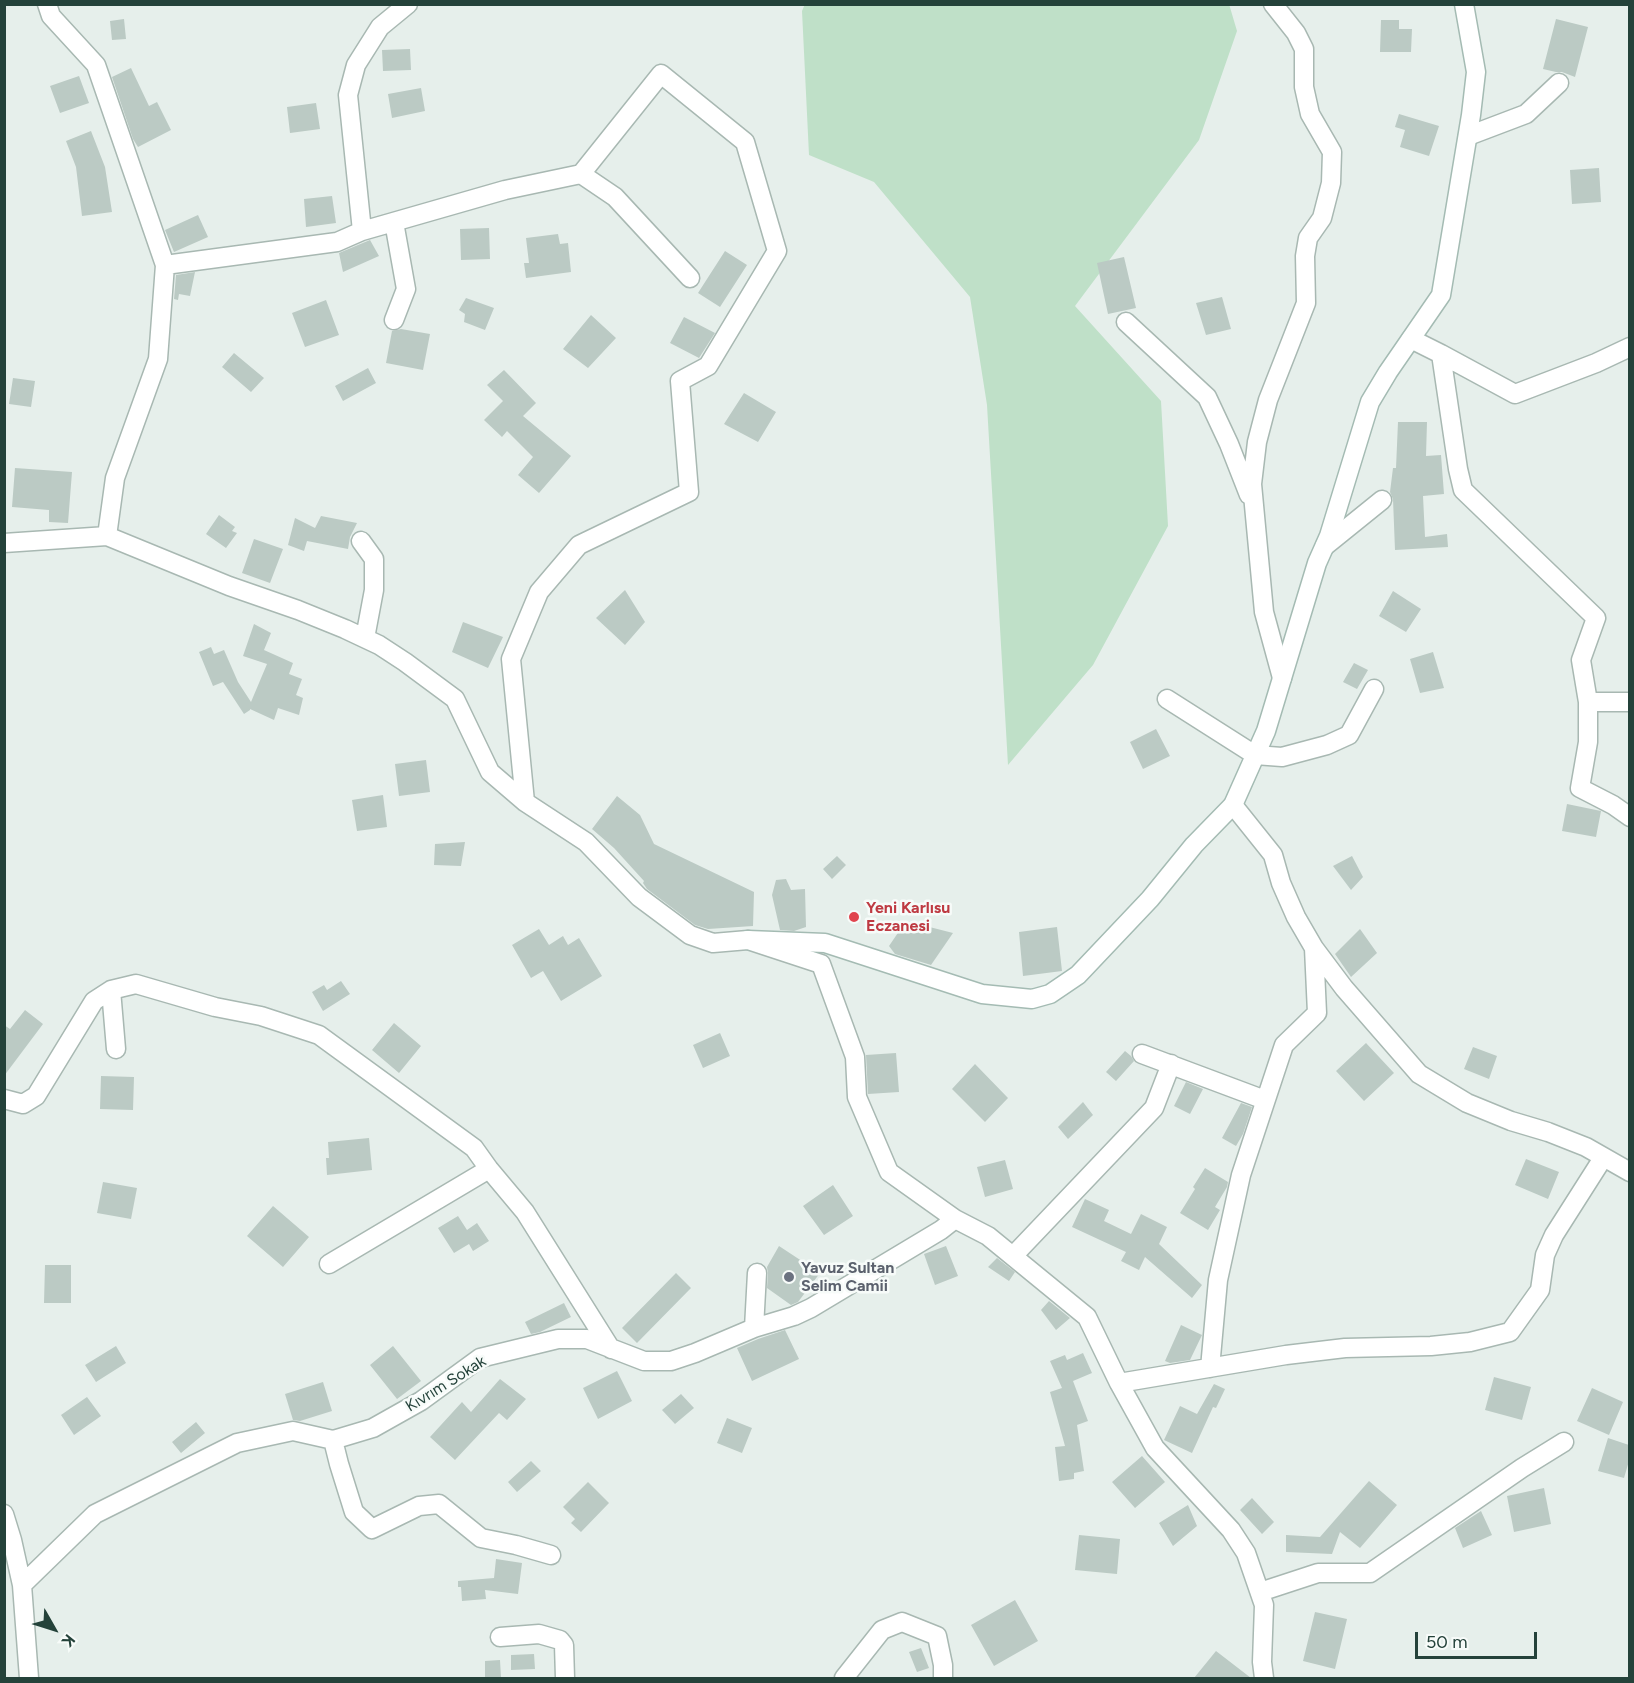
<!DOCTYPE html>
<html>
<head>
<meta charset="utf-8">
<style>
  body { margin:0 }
  #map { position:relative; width:1634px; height:1683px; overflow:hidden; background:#e6efeb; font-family:Figtree,sans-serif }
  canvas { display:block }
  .frame { position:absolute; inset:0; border:6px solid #24423a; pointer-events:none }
  .north { position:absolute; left:24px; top:1599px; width:60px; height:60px; -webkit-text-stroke:4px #f7fbf9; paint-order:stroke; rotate:129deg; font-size:16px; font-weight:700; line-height:24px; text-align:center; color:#24423a }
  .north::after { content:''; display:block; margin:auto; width:21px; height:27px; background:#24423a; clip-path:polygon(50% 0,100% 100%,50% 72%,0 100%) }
  .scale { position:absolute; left:1415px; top:1632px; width:122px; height:27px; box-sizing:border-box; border:3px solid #24423a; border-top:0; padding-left:8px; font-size:18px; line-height:21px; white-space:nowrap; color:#24423a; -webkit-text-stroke:4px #f7fbf9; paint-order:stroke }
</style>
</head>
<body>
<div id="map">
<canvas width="1634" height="1683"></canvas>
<div class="frame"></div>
<div class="north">K</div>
<div class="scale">50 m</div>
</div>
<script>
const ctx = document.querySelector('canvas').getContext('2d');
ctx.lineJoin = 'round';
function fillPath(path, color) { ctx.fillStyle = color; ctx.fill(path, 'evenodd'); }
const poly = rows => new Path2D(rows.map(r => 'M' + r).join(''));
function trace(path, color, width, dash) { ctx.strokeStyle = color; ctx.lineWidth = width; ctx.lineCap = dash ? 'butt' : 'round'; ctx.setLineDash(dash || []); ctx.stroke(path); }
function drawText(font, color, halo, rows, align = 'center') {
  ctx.font = font + ' Figtree,sans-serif'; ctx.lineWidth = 5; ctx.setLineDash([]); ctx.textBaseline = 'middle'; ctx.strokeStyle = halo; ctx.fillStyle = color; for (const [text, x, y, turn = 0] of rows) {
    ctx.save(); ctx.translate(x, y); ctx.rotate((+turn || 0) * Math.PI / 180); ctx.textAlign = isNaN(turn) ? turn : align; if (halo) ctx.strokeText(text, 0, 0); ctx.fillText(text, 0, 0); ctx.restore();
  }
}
const green = poly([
  [805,4,1229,4,1237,31,1199,140,1075,306,1161,401,1168,526,1093,665,1008,765,987,405,970,297,874,182,809,155,802,11]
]);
const building = poly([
  [124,19,126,39,112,40,110,21],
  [1556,19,1588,27,1575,77,1562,72,1556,72,1543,69],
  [1381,20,1399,20,1399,29,1412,29,1411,52,1380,52],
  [410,49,411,70,383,71,382,50],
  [131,68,149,106,157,102,171,130,138,147,133,139,112,77],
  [79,76,89,103,60,113,50,86],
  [421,88,425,111,392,118,388,94],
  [316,103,320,129,290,133,287,107],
  [1399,114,1439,126,1429,156,1400,147,1405,130,1395,127],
  [91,131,105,167,112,212,82,216,76,167,66,141],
  [1599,168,1601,202,1572,204,1570,170],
  [332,196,336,223,306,227,304,199],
  [198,215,208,237,174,252,165,230],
  [489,228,490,259,461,260,460,229],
  [558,234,560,244,568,243,571,272,526,278,524,263,529,263,526,238],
  [370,240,379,256,343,272,339,253],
  [725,251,747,265,720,307,698,293],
  [1124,257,1136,308,1108,314,1097,263],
  [195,272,190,296,179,294,178,300,174,299,176,275],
  [1222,297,1231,329,1206,335,1196,303],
  [466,298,494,308,485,330,464,322,465,314,459,310],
  [326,300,339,335,305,347,292,313],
  [591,315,616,338,588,368,563,349],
  [684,317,715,333,699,358,670,343],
  [401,329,430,334,423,370,386,363,392,331],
  [234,353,264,378,251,392,222,367],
  [368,368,376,383,343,401,335,386],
  [504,370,536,403,523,416,571,456,539,493,518,475,533,457,507,431,502,437,484,420,503,401,487,385],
  [13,378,35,381,31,407,9,404],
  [744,393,776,412,758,442,724,424],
  [1398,422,1427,422,1426,456,1441,455,1444,494,1423,496,1425,537,1447,534,1448,547,1395,550,1393,499,1390,492,1393,468,1396,468],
  [15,468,72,472,68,523,49,522,49,510,12,507],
  [219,515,235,527,232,531,237,533,226,548,206,534],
  [321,516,357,523,350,537,348,549,307,541,304,551,288,545,295,518,315,528],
  [254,539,283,549,270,583,242,573],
  [625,590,645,622,625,645,596,618],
  [1393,591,1421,609,1406,632,1379,616],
  [463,622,503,637,488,668,452,652],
  [254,624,271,633,264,650,293,663,289,674,302,679,296,695,303,698,299,715,278,708,274,720,250,709,250,710,244,714,223,682,213,686,199,652,211,647,214,654,224,650,238,682,251,702,267,664,243,656],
  [1433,652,1444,688,1420,693,1410,659],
  [1354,663,1368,670,1357,689,1343,682],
  [1156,729,1170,756,1143,769,1130,742],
  [426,760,430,792,399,796,395,764],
  [383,795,387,827,357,831,352,800],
  [617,796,640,815,654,844,754,892,753,926,708,929,695,925,647,889,643,883,644,881,614,848,592,829],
  [1567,804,1601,811,1596,837,1562,831],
  [465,842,461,866,434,865,435,844],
  [837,856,846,865,832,879,823,869],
  [1352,856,1363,877,1351,890,1333,866],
  [786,879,791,890,805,889,806,927,794,931,780,930,772,895,776,880],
  [906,921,953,933,931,965,895,954,889,946],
  [1057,927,1062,971,1023,976,1019,932],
  [539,929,549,945,563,936,568,945,579,938,602,976,561,1001,543,971,531,978,512,945],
  [1360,929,1377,953,1351,977,1335,954],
  [341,981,350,994,323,1011,312,992,324,985,327,990],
  [25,1010,43,1024,4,1076,4,1025,10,1029],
  [394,1023,421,1046,399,1073,372,1050],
  [720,1033,730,1056,703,1068,693,1045],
  [1366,1043,1394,1073,1364,1101,1336,1071],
  [1473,1047,1497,1056,1489,1079,1464,1069],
  [1125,1051,1131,1056,1134,1061,1116,1081,1106,1072],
  [896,1053,899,1092,868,1094,866,1055],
  [975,1064,1008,1098,985,1122,952,1089],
  [101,1076,134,1077,133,1110,100,1109],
  [1186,1082,1203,1089,1190,1114,1174,1106],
  [1083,1102,1093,1115,1068,1139,1058,1127],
  [1241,1103,1252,1107,1243,1134,1236,1146,1222,1138],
  [369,1138,372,1170,327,1175,326,1158,329,1158,328,1142],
  [1526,1159,1559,1172,1548,1199,1515,1185],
  [1005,1160,1013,1189,985,1197,977,1167],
  [1205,1168,1228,1182,1227,1187,1215,1207,1220,1210,1208,1230,1180,1213,1195,1189,1193,1187],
  [103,1182,137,1188,131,1219,97,1213],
  [833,1185,853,1216,824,1235,803,1206],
  [1085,1199,1109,1210,1104,1221,1131,1234,1141,1214,1167,1227,1159,1244,1202,1285,1192,1298,1145,1257,1139,1270,1121,1261,1126,1252,1072,1227],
  [273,1206,309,1237,283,1267,247,1236],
  [458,1216,467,1230,477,1223,489,1241,473,1251,469,1244,454,1253,438,1228],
  [779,1246,820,1273,798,1302,791,1305,767,1288,768,1274,767,1267],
  [946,1246,958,1276,935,1285,924,1254],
  [997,1258,1015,1272,1009,1281,988,1267],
  [45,1265,71,1265,71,1303,44,1303],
  [676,1273,691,1288,637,1343,622,1328],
  [1049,1301,1070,1318,1056,1330,1041,1310],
  [564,1303,571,1317,540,1332,531,1334,525,1322],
  [1181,1325,1202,1335,1190,1360,1170,1363,1165,1361],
  [785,1330,799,1359,752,1381,737,1348,758,1339],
  [116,1346,126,1363,96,1382,85,1365],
  [393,1346,421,1381,397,1399,370,1365],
  [1083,1353,1092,1373,1073,1381,1088,1421,1077,1425,1084,1471,1074,1473,1074,1479,1059,1481,1055,1447,1065,1446,1050,1392,1062,1388,1050,1361,1065,1355,1067,1360],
  [617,1371,632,1401,598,1419,583,1388],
  [1494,1377,1531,1387,1522,1420,1485,1410],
  [500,1379,526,1399,507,1420,499,1413,455,1460,430,1437,462,1402,471,1412],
  [323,1382,332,1411,300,1421,293,1420,285,1394],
  [1214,1384,1225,1389,1216,1408,1213,1407,1192,1453,1164,1440,1180,1406,1197,1414],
  [1592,1388,1623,1402,1609,1435,1577,1421],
  [681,1394,694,1408,675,1424,662,1410],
  [87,1397,101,1416,74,1435,61,1415],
  [727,1418,752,1428,742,1453,717,1443],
  [196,1422,205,1433,181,1453,172,1442],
  [1608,1438,1629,1445,1629,1461,1624,1478,1598,1471],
  [1142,1456,1165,1482,1135,1508,1112,1482],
  [531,1461,541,1471,517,1492,508,1482],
  [1369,1481,1397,1505,1360,1548,1340,1532,1332,1554,1286,1552,1286,1535,1320,1537],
  [588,1482,609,1503,581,1532,571,1523,575,1519,563,1507],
  [1544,1488,1551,1524,1514,1532,1507,1496],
  [1252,1498,1274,1522,1262,1534,1240,1510],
  [1188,1505,1197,1526,1173,1546,1159,1523],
  [1481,1511,1492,1535,1463,1548,1455,1528],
  [1079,1535,1120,1539,1117,1574,1075,1570],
  [496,1559,522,1563,518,1594,485,1590,486,1599,462,1601,461,1587,458,1587,458,1581,494,1578],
  [1015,1600,1038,1641,994,1666,971,1625],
  [1315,1612,1347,1619,1335,1669,1303,1661],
  [921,1648,929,1668,917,1672,909,1652],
  [1216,1651,1251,1678,1194,1678],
  [534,1654,535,1669,511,1670,511,1655],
  [500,1660,501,1678,485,1678,485,1661]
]);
const street = poly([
  [47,4,51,16,96,65,165,265,158,359,115,478,107,536],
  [1273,4,1296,33,1304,49,1304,87,1310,114,1332,152,1331,183,1322,218,1308,238,1305,256,1306,303,1268,400,1257,442,1252,484,1264,612,1282,678],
  [1468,136,1526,114,1559,83],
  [581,174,615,197,690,278],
  [394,222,406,289,394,320],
  [362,231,348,95,356,65,380,27,408,4],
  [165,265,337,242,362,231,505,190,581,174,661,74,745,142,777,251,708,366,680,381,689,492,579,545,539,592,511,659,525,802],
  [1126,322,1207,397,1229,444,1249,495],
  [1411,339,1441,354,1515,394,1596,363,1630,347],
  [1441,354,1458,469,1463,490,1596,618,1581,660,1588,702,1588,742,1580,788,1613,805,1630,817],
  [361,541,374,559,374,590,365,638],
  [4,543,107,536,229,586,298,610,345,629,379,645,405,662,455,699,490,772,525,802,586,842,639,897,690,935,713,943,748,940,821,964,855,1057,857,1097,889,1172,955,1219,988,1236,1087,1317,1119,1383,1155,1448,1231,1530,1246,1553,1264,1605,1262,1662,1264,1678],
  [1325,546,1382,500],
  [1167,699,1255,755,1282,757,1327,745,1349,735,1374,689],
  [1588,702,1630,702],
  [1233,805,1273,855,1281,883,1296,917,1314,948,1344,988,1419,1074,1467,1103,1511,1121,1548,1132,1586,1147,1630,1172],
  [111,990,116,1049],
  [1142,1054,1265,1100],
  [4,1099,23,1104,36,1096,94,1001,111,990,136,984,215,1007,261,1016,319,1035,474,1148,489,1169,525,1212,611,1349],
  [1013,1256,1154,1108,1171,1064],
  [329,1264,489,1169],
  [754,1328,757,1273],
  [1210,1368,1218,1280,1241,1175,1284,1045,1317,1013,1314,948],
  [1119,1383,1286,1355,1345,1348,1431,1346,1470,1342,1510,1332,1540,1290,1545,1255,1554,1235,1603,1158],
  [333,1440,339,1464,354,1512,372,1529,419,1506,439,1504,481,1538,516,1545,551,1555],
  [4,1514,12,1540,22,1585,29,1678],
  [22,1585,95,1514,237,1443,293,1431,333,1440,373,1428,421,1401,480,1358,558,1339,587,1339,644,1361,671,1361,695,1353,754,1328,794,1316,811,1308,941,1230,955,1219],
  [1260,1592,1318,1573,1370,1573,1522,1468,1564,1442],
  [500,1637,539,1634,560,1640,564,1645,565,1678],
  [844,1678,882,1630,902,1622,937,1636,943,1665,943,1678]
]);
const secondary = poly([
  [748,940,825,943,982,994,1032,999,1050,994,1078,975,1150,899,1194,845,1233,805,1266,731,1317,563,1329,536,1370,402,1388,372,1441,295,1471,115,1476,72,1464,4]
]);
const markers = [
  [854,917,6,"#e0444e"],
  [789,1277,6,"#6b7280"]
];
const healthNames = [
  ["Yeni Karlısu",866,908],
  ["Eczanesi",866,926]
];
const worshipNames = [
  ["Yavuz Sultan",801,1268],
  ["Selim Camii",801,1286]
];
const streetNames = [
  ["Kıvrım Sokak",446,1384,-32]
];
fillPath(green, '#bfe0c8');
fillPath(building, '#bbcac4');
trace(street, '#a8b8b2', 21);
trace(secondary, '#a4bbb3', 21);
trace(street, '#fff', 18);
trace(secondary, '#fff', 18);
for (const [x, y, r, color] of markers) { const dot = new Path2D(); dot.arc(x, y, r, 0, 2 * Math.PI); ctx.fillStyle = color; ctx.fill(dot); trace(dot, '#f7fbf9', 2); }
drawText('bold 16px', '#be3a42', '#f7fbf9', healthNames, 'left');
drawText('bold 16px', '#5b616d', '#f7fbf9', worshipNames, 'left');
drawText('16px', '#24423a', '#f7fbf9', streetNames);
</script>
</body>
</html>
